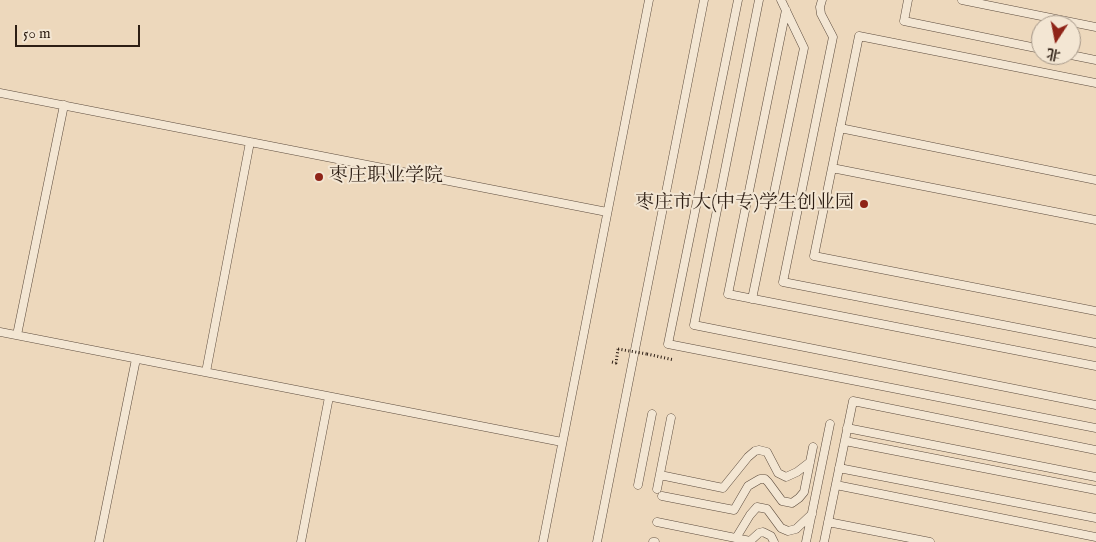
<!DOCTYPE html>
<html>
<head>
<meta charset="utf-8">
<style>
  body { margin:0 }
  #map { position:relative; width:1096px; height:542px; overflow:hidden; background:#edd8bc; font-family:"IM FELL English","Noto Serif SC",serif }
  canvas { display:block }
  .north { position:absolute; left:1031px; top:15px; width:50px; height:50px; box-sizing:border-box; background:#f3e6d3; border:1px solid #a49687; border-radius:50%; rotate:191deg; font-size:14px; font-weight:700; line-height:20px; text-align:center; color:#2d1e14 }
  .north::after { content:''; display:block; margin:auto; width:18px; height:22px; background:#8f2418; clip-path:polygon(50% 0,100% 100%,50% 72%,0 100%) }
  .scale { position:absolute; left:15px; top:25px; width:125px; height:22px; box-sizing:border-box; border:2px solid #2d1e14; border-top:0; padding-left:6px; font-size:15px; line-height:18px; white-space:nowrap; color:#2d1e14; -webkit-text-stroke:4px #f3e6d3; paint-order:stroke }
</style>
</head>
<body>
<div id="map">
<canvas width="1096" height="542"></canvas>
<div class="north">北</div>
<div class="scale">50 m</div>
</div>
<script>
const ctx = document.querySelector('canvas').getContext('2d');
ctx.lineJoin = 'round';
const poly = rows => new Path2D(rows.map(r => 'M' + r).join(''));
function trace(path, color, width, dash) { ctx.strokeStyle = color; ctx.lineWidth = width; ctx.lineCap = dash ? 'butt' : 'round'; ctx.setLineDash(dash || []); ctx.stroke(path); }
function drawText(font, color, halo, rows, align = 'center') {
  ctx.font = font + ' "IM FELL English","Noto Serif SC",serif'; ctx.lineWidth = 4; ctx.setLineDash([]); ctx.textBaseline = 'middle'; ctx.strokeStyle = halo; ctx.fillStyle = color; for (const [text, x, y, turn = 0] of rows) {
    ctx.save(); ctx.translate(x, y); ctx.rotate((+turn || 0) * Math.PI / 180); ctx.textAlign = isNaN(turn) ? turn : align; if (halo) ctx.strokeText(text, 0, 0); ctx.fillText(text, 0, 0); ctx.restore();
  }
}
const path = poly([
  [647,354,674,360],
  [612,362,616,363,618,349]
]);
const lane = poly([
  [738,0,668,344,1096,428],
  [759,0,694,325,1096,405],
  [822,0,820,7,821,14,833,37,783,282,1096,343],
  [908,0,904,21,1041,49],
  [962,0,1096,27],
  [786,10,728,294,1096,366],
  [1071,55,1096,60],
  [1096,83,859,36,814,256,1096,311],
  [0,93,607,212],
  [840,128,1096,180],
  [832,168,1096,220],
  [752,299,804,48,781,0],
  [0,332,562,442],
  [17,335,64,105],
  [206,372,250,142],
  [847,428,1096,477],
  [845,441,1096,490],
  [839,468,1096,518],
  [660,475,723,488,748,457,755,451,759,450,767,452,778,473,786,477,797,472,810,462],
  [638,485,652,414],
  [836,485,1096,537],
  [657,489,671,418],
  [662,496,734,510,748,486,760,479,765,479,768,482,782,501,792,503,799,498,804,492,813,447],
  [657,522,750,541],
  [828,522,930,542],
  [736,538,750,515,757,507,767,509,781,528,788,531,796,529,812,514],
  [99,542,136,359],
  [301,542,329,397],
  [543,542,649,0],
  [597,542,704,0],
  [653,542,655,542],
  [749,542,759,533,763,532,771,536,774,542],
  [806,542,830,424],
  [824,542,853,401,1096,450]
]);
const pathBridge = poly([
  [618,349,647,354]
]);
const markers = [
  [319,177,5,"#8f2418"],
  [864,204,5,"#8f2418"]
];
const poiNames = [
  ["枣庄职业学院",329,177],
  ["枣庄市大(中专)学生创业园",854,204,"right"]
];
trace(lane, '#5d4c3e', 9);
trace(path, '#2d1e14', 3, [1, 2.5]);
trace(lane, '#f3e6d3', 8);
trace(pathBridge, '#2d1e14', 3, [1, 2.5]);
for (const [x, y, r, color] of markers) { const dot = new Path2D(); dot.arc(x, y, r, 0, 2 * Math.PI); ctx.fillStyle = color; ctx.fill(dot); trace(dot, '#f3e6d3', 2); }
drawText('19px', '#2d1e14', '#f3e6d3', poiNames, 'left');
</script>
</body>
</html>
